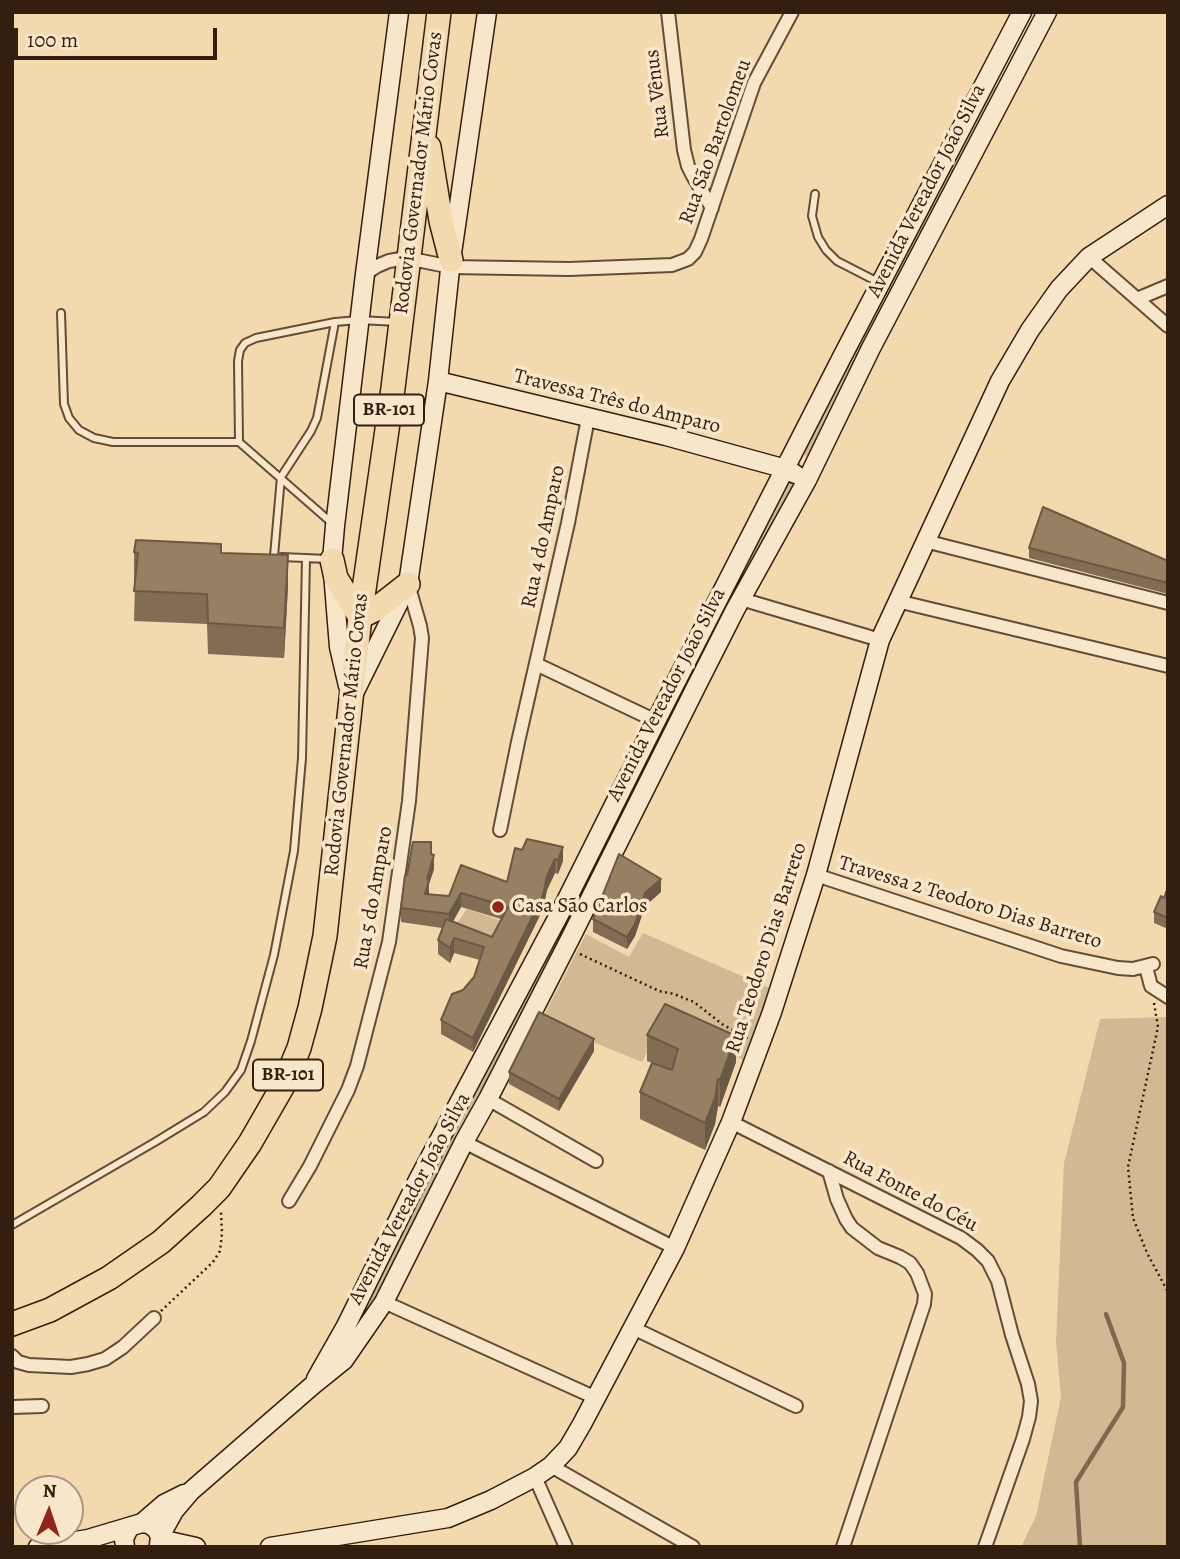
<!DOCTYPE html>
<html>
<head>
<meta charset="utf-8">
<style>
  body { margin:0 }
  #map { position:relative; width:1180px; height:1559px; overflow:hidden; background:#f2d9ae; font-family:Alegreya,serif }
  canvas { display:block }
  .frame { position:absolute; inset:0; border:14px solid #341e0f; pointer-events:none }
  .north { position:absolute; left:14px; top:1475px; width:70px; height:70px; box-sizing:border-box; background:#f7e6ca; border:2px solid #a9967f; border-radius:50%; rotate:2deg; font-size:19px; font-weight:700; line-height:28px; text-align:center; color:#341e0f }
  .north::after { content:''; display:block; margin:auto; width:24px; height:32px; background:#8f2418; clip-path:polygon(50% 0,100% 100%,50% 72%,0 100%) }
  .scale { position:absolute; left:14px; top:28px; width:203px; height:32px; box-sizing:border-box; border:4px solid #341e0f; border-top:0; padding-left:9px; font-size:21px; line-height:24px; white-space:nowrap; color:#341e0f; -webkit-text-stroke:5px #f7e6ca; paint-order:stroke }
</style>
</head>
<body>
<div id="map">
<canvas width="1180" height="1559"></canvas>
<div class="frame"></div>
<div class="north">N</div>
<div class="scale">100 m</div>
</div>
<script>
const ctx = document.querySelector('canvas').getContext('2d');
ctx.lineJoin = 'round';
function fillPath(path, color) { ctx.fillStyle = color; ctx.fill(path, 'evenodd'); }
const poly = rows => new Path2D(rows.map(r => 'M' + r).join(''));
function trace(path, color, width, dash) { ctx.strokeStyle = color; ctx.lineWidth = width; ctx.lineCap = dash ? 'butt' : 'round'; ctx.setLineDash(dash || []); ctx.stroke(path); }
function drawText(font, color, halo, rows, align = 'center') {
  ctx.font = font + ' Alegreya,serif'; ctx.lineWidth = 7; ctx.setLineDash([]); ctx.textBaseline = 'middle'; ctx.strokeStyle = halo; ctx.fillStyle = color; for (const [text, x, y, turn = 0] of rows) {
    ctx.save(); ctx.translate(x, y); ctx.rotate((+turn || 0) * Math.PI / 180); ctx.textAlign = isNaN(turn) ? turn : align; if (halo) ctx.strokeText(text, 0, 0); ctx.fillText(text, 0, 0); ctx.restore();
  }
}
const green = poly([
  [985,84,1001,89,808,457,797,449],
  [789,464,800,472,643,779,629,771],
  [623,784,639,791,365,1316,357,1324,356,1318],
  [467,909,502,921,491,941,453,929],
  [643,933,772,989,743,1060,664,1019,642,1062,541,1021,586,934,629,957],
  [1168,1017,1168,1547,1021,1547,1036,1516,1061,1397,1056,1342,1064,1163,1100,1019]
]);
const stream = poly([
  [1080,1547,1076,1482,1123,1407,1124,1363,1106,1314]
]);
const path = poly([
  [580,954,659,991,674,994,694,1002,722,1024,748,1039],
  [1154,1003,1158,1027,1128,1167,1133,1218,1147,1253,1168,1292],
  [161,1311,213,1262,220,1251,222,1233,221,1212]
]);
const lane = poly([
  [815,194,812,216,818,237,826,250,837,261,878,282],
  [61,313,64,404,69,418,79,430,94,438,113,442,239,442,333,524],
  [239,442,238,361,240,350,245,343,256,338,335,322,359,320,398,322],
  [274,556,281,477,311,431,317,418,335,322],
  [282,557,327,559],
  [12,1225,155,1142,204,1112,225,1092,241,1070,251,1041,274,955,294,851,302,758,306,558]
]);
const street = poly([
  [668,12,684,150,688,166,693,176,712,208],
  [1089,257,1168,326],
  [365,274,377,266,389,261,407,258,451,267,569,269,672,265,688,259,695,252,701,239,754,83,792,12],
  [1137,299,1168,286],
  [925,541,1168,603],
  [741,599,880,640],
  [897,601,1168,666],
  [536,664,656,721],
  [500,830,518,742,568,523,588,418],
  [816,875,1061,956,1118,968,1133,969,1153,964],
  [1146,967,1151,986,1168,997],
  [488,1099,596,1161],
  [731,1122,961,1238,977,1250,988,1261,998,1281,1012,1335,1028,1384,1031,1401,1029,1417,1023,1439,985,1547],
  [464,1142,675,1248],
  [829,1171,837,1199,846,1219,852,1228,878,1248,900,1257,910,1263,917,1273,925,1294,924,1304,843,1547],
  [289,1201,310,1166,348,1090,357,1066,389,942,409,801,422,638,420,626,408,584],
  [384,1302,596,1398],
  [633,1328,796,1406],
  [12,1356,18,1362,29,1365,71,1367,88,1364,105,1359,123,1347,154,1318],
  [12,1407,42,1406],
  [551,1466,693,1547],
  [535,1477,566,1547]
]);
const secondary = poly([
  [438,381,666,436,786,469,795,474],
  [348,686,339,647,332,560,335,526,365,274,399,12],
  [355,691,408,584,438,381,451,260,487,12],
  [316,1379,346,1326,418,1180,560,913,656,721,843,355,1022,12],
  [142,1523,164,1504,184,1494],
  [160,1536,174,1511,191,1491,313,1385,344,1360,384,1302,464,1142,488,1099,570,939,694,691,735,610,807,480,871,348,1047,12],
  [160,1539,196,1547],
  [38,1547,88,1539,142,1523,149,1524,156,1529,160,1536,159,1545],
  [125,1547,124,1539,127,1532,131,1526],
  [270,1547,448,1518,491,1500,535,1477,551,1466,568,1448,582,1424,675,1248,731,1122,772,1012,816,875,880,640,1000,381,1030,330,1059,289,1089,257,1168,205]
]);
const highway = poly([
  [429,147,441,221,451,260],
  [332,560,336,578,360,617,376,609,408,584],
  [12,1324,50,1310,109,1278,161,1242,201,1206,219,1188,250,1143,284,1084,299,1048,310,1008,325,936,360,617,393,388,439,12]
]);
const wall = poly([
  [1029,548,1168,561,1168,594,1029,558],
  [134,552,221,553,288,586,284,658,208,654,207,624,134,621,135,583,134,583],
  [515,848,563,861,558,874,555,873,547,890,543,909,473,1052,441,1034,441,1020,474,977,480,960,454,953,450,963,438,954,438,940,442,928,401,922,401,908,431,854,434,869,429,884,429,894,449,896,461,865,507,882],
  [461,907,501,919,492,937,453,921],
  [1168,887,1168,929,1154,923,1154,912,1164,898],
  [661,892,645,906,635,936,627,949,593,932,593,919],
  [647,1035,736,1062,720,1107,718,1106,715,1124,705,1150,640,1119,640,1092,652,1063,647,1061],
  [594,1051,559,1111,509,1084,509,1072]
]);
const shadedWall = poly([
  [288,555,288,586,284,658,284,628],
  [563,847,563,861,558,874,558,860],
  [434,855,434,869,429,884,429,893,425,908,427,879],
  [555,859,555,873,547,890,543,909,473,1052,473,1038],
  [661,879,661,892,645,906,635,936,627,949,627,937,645,893],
  [461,893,461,907,449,929,449,914],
  [454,938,454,953,450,963,450,948],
  [736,1036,736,1062,720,1107,720,1080],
  [594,1039,594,1051,559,1111,559,1099],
  [718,1079,718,1106,715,1124,705,1150,705,1123]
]);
const building = poly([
  [1043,507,1168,561,1168,583,1029,548,1043,507],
  [136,540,221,544,221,553,288,555,284,628,208,623,207,594,134,591,138,553,134,552,136,540],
  [527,839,563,847,558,860,555,859,547,876,543,895,473,1038,441,1020,452,994,463,990,474,977,484,947,454,938,450,948,438,940,446,919,492,937,508,907,461,893,449,914,401,908,405,875,407,875,413,842,431,842,431,854,434,855,427,879,429,879,425,894,449,896,461,865,507,882,515,848,522,850,527,839],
  [619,854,661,879,645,893,635,924,627,937,593,919,619,854],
  [1168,887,1168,918,1154,912,1161,896,1164,898,1168,887],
  [665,1004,736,1036,720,1080,718,1079,715,1098,705,1123,640,1092,652,1063,672,1070,678,1049,647,1035,665,1004],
  [539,1012,594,1039,559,1099,509,1072,539,1012]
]);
const markers = [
  [498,907,7,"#8f2418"]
];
const shields = [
  [389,410,70],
  [288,1075,70]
];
const shieldNames = [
  ["BR-101",389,410],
  ["BR-101",288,1075]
];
const streetNames = [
  ["Rua Vênus",658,94,-97],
  ["Rua São Bartolomeu",716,142,-70],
  ["Rodovia Governador Mário Covas",419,173,-83],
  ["Avenida Vereador João Silva",927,191,-63],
  ["Travessa Três do Amparo",617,402,14],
  ["Rua 4 do Amparo",544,537,-78],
  ["Avenida Vereador João Silva",667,695,-63],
  ["Rodovia Governador Mário Covas",347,735,-84],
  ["Rua 5 do Amparo",374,898,-80],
  ["Travessa 2 Teodoro Dias Barreto",970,903,17],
  ["Rua Teodoro Dias Barreto",767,948,-72],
  ["Rua Fonte do Céu",910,1192,28],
  ["Avenida Vereador João Silva",410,1199,-62]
];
const poiNames = [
  ["Casa São Carlos",512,907]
];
fillPath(green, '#d2b993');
trace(stream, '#7f684e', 4.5);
trace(lane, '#644d37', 10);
trace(street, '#644d37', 16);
trace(secondary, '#341e0f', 21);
trace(highway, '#341e0f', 26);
trace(path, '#341e0f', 2.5, [2, 3.5]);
trace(lane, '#f7e6ca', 6);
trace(street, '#f7e6ca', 12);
trace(secondary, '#f7e6ca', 18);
trace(highway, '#f2d9ae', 23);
fillPath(wall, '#826d54');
fillPath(shadedWall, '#6a5945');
fillPath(building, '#977f62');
trace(building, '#6a5945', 2);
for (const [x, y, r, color] of markers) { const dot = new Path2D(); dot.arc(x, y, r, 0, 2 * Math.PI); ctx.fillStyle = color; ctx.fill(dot); trace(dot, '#f7e6ca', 2.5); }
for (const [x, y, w] of shields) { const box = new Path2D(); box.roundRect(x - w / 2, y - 15.5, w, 31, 5); ctx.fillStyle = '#f7e6ca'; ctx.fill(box); trace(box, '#341e0f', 2); }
drawText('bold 19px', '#341e0f', null, shieldNames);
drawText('21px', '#341e0f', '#f7e6ca', streetNames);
drawText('21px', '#341e0f', '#f7e6ca', poiNames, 'left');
</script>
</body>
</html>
